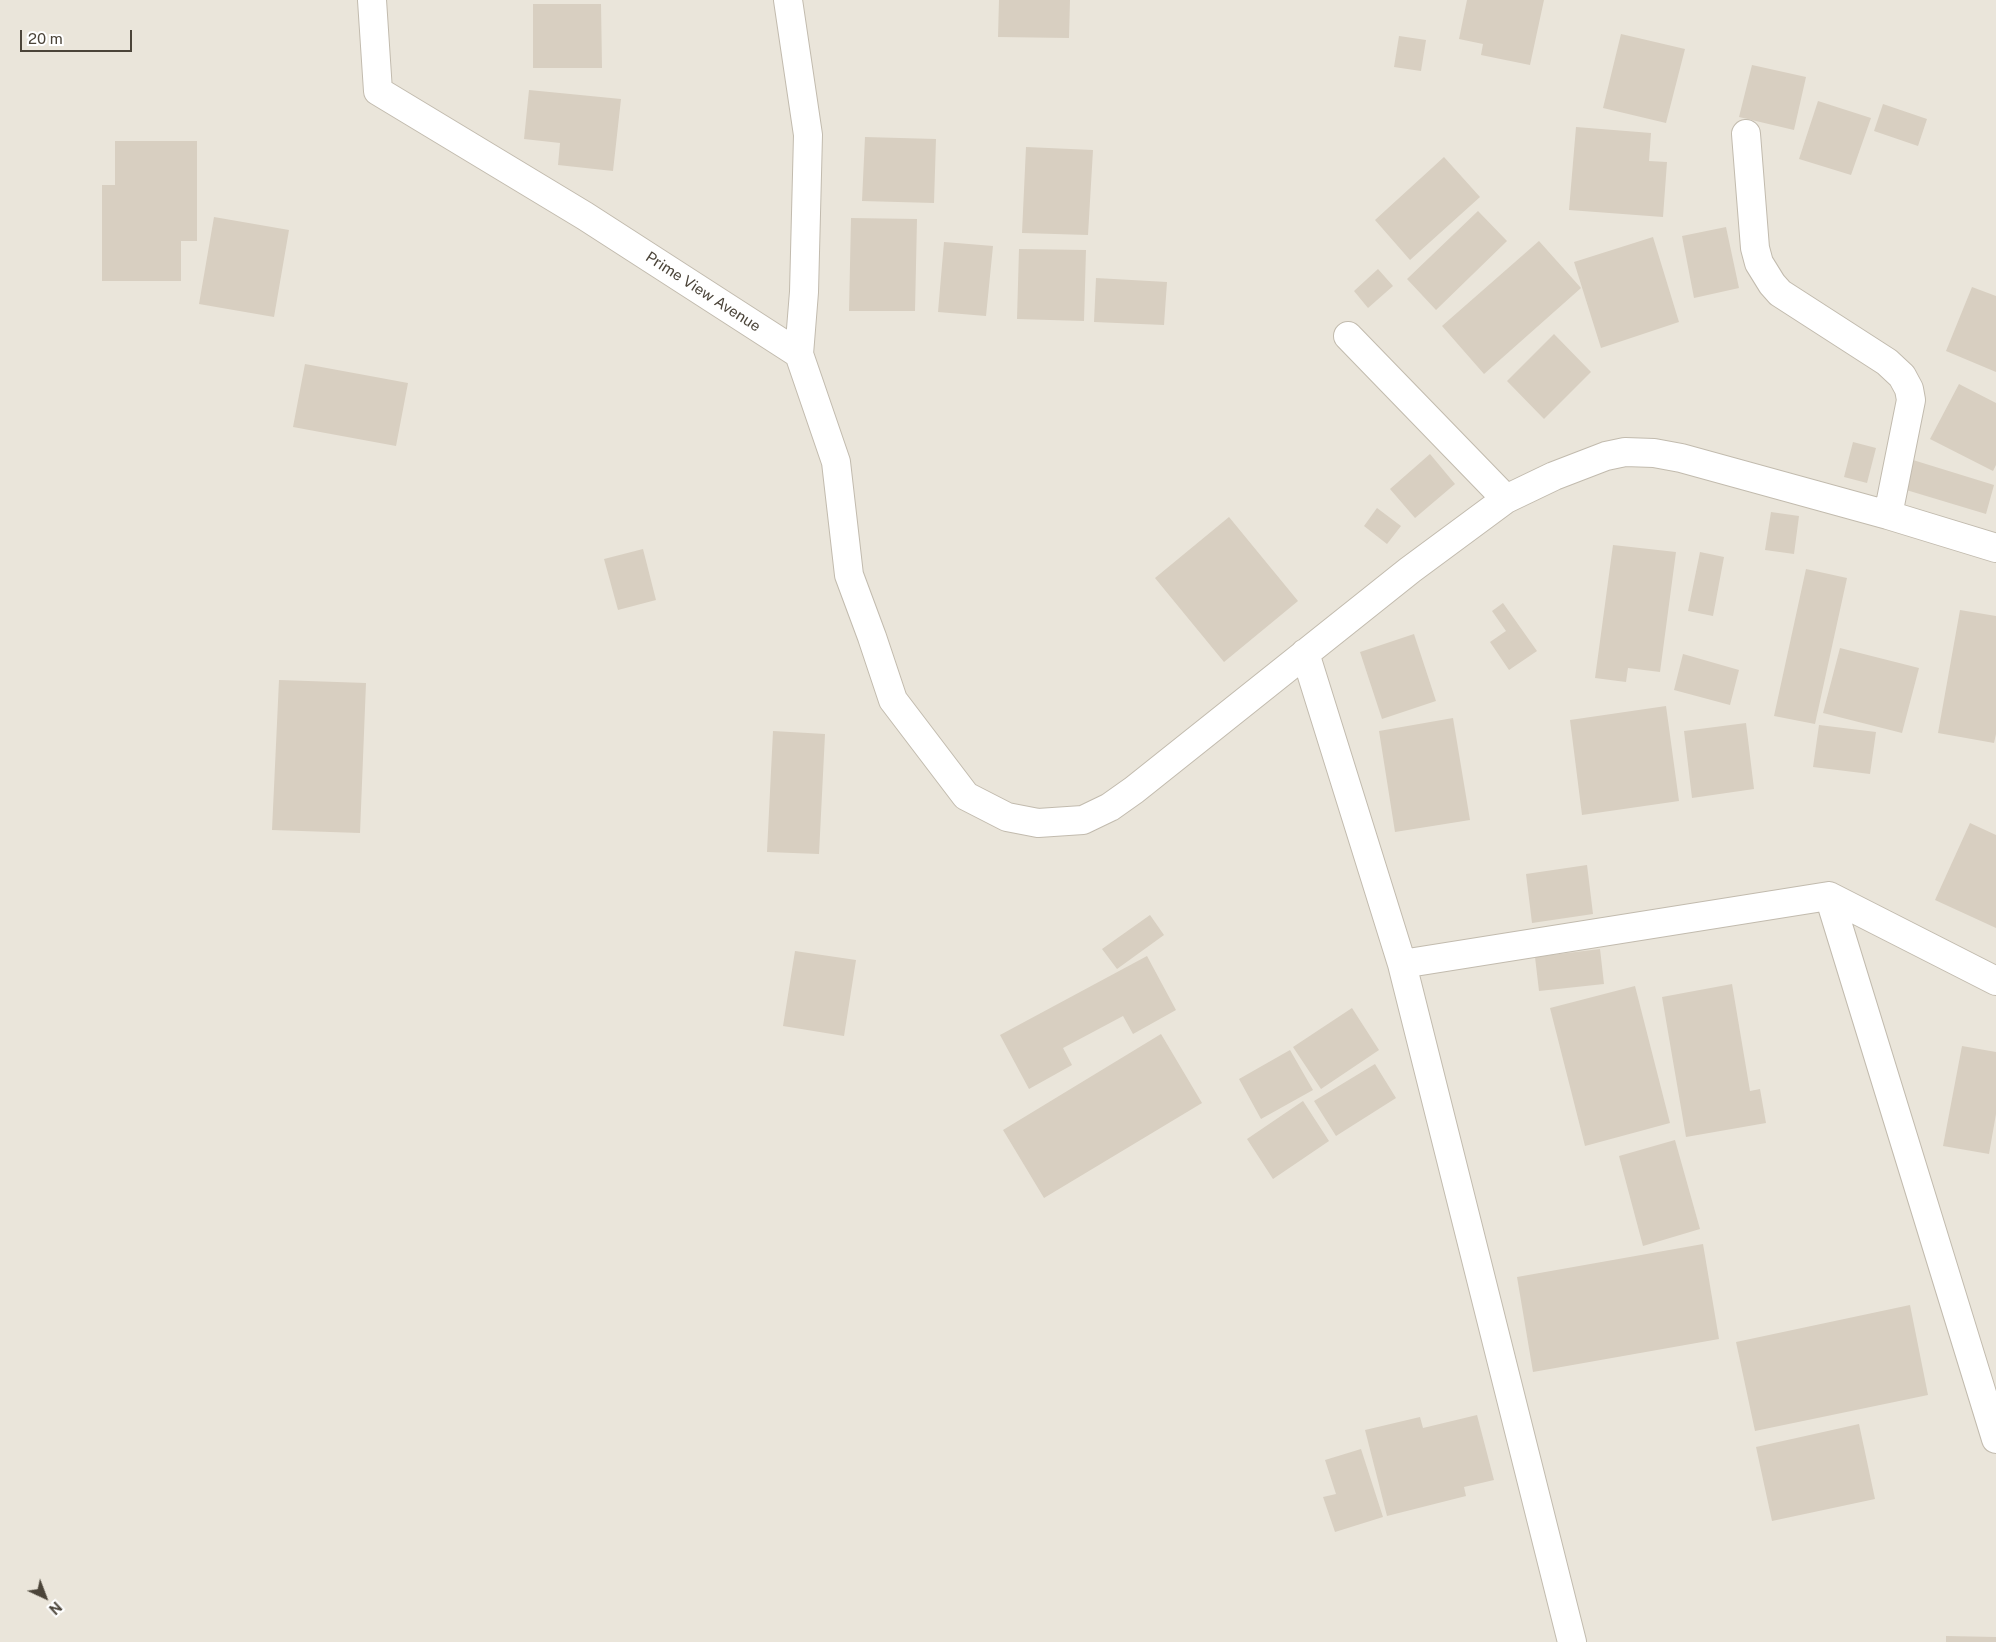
<!DOCTYPE html>
<html>
<head>
<meta charset="utf-8">
<style>
  body { margin:0 }
  #map { position:relative; width:1996px; height:1642px; overflow:hidden; background:#f6f3ec; font-family:"Public Sans",sans-serif }
  canvas { display:block }
  .north { position:absolute; left:20px; top:1572px; width:50px; height:50px; -webkit-text-stroke:4px #fff; paint-order:stroke; rotate:137deg; font-size:14px; font-weight:700; line-height:20px; text-align:center; color:#4b4439 }
  .north::after { content:''; display:block; margin:auto; width:18px; height:22px; background:#4b4439; clip-path:polygon(50% 0,100% 100%,50% 72%,0 100%) }
  .scale { position:absolute; left:20px; top:30px; width:112px; height:22px; box-sizing:border-box; border:2px solid #4b4439; border-top:0; padding-left:6px; font-size:15px; line-height:18px; white-space:nowrap; color:#4b4439; -webkit-text-stroke:4px #fff; paint-order:stroke }
</style>
</head>
<body>
<div id="map">
<canvas width="1996" height="1642"></canvas>
<div class="north">N</div>
<div class="scale">20 m</div>
</div>
<script>
const ctx = document.querySelector('canvas').getContext('2d');
ctx.lineJoin = 'round';
function fillPath(path, color) { ctx.fillStyle = color; ctx.fill(path, 'evenodd'); }
const poly = rows => new Path2D(rows.map(r => 'M' + r).join(''));
function trace(path, color, width, dash) { ctx.strokeStyle = color; ctx.lineWidth = width; ctx.lineCap = dash ? 'butt' : 'round'; ctx.setLineDash(dash || []); ctx.stroke(path); }
function drawText(font, color, halo, rows, align = 'center') {
  ctx.font = font + ' "Public Sans",sans-serif'; ctx.lineWidth = 4; ctx.setLineDash([]); ctx.textBaseline = 'middle'; ctx.strokeStyle = halo; ctx.fillStyle = color; for (const [text, x, y, turn = 0] of rows) {
    ctx.save(); ctx.translate(x, y); ctx.rotate((+turn || 0) * Math.PI / 180); ctx.textAlign = isNaN(turn) ? turn : align; if (halo) ctx.strokeText(text, 0, 0); ctx.fillText(text, 0, 0); ctx.restore();
  }
}
const residential = poly([
  [0,0,1996,0,1996,1642,0,1642]
]);
const building = poly([
  [999,0,1070,0,1069,38,998,37],
  [1467,0,1544,0,1530,65,1481,55,1483,44,1459,39],
  [533,4,601,4,602,68,533,68],
  [1621,34,1685,49,1666,123,1603,108],
  [1399,36,1426,40,1421,71,1394,67],
  [1752,65,1806,77,1794,130,1739,117],
  [529,90,621,99,613,171,558,165,560,143,524,139],
  [1818,101,1871,118,1851,175,1799,159],
  [1883,104,1927,119,1918,146,1874,131],
  [1576,127,1651,133,1649,161,1667,162,1663,217,1569,210],
  [865,137,936,139,934,203,862,201],
  [115,141,197,141,197,241,181,241,181,281,102,281,102,185,115,185],
  [1026,147,1093,150,1088,235,1022,233],
  [1444,157,1480,197,1410,260,1375,220],
  [1478,211,1507,241,1436,310,1407,279],
  [214,217,289,230,274,317,199,304],
  [851,218,917,219,915,311,849,311],
  [1726,227,1739,288,1694,298,1682,236],
  [1653,237,1679,322,1601,348,1574,262],
  [1539,241,1581,288,1484,374,1442,326],
  [944,242,993,246,986,316,938,312],
  [1019,249,1086,250,1084,321,1017,319],
  [1378,269,1393,286,1368,308,1354,291],
  [1096,278,1167,282,1164,325,1094,322],
  [1972,287,1996,296,1996,372,1946,351],
  [1554,334,1591,372,1544,419,1507,381],
  [305,364,408,383,396,446,293,427],
  [1959,384,1996,403,1996,465,1993,471,1930,439],
  [1853,442,1876,448,1867,483,1844,477],
  [1430,454,1455,484,1415,518,1390,489],
  [1913,460,1994,485,1986,514,1903,489],
  [1377,508,1401,526,1387,544,1364,526],
  [1771,512,1799,516,1794,554,1765,550],
  [1229,517,1298,601,1224,662,1155,578],
  [1613,545,1676,552,1660,672,1628,668,1626,682,1595,678],
  [643,549,656,600,618,610,604,559],
  [1700,552,1724,557,1713,616,1688,611],
  [1806,569,1847,578,1815,724,1774,716],
  [1503,603,1537,651,1509,670,1490,642,1506,631,1492,611],
  [1960,610,1996,616,1996,734,1994,743,1938,733],
  [1414,634,1436,701,1382,719,1360,652],
  [1840,648,1919,668,1902,733,1823,713],
  [1683,654,1739,670,1730,705,1674,690],
  [279,680,366,683,360,833,272,830],
  [1666,706,1679,801,1582,815,1570,720],
  [1453,718,1470,820,1395,832,1379,731],
  [1746,723,1754,789,1692,798,1684,731],
  [1819,725,1876,732,1870,774,1813,767],
  [773,731,825,734,819,854,767,852],
  [1970,823,1996,835,1996,928,1935,900],
  [1587,865,1593,914,1532,923,1526,874],
  [1150,915,1164,935,1117,969,1102,949],
  [1600,949,1604,984,1539,991,1535,957],
  [795,951,856,960,844,1036,783,1026],
  [1147,956,1176,1010,1133,1034,1123,1016,1063,1048,1072,1065,1029,1089,1000,1035],
  [1732,984,1750,1091,1760,1089,1766,1123,1686,1137,1662,997],
  [1635,986,1670,1123,1585,1146,1550,1008],
  [1352,1008,1379,1050,1321,1089,1293,1047],
  [1161,1034,1202,1103,1044,1198,1003,1130],
  [1962,1046,1996,1052,1996,1114,1989,1154,1943,1146],
  [1290,1050,1313,1090,1261,1119,1239,1079],
  [1375,1064,1396,1098,1336,1136,1314,1101],
  [1303,1101,1329,1141,1273,1179,1247,1139],
  [1675,1140,1700,1229,1643,1246,1619,1156],
  [1703,1244,1719,1339,1533,1372,1517,1277],
  [1910,1305,1928,1395,1755,1431,1736,1342],
  [1477,1415,1494,1480,1464,1487,1466,1496,1387,1516,1365,1430,1420,1417,1423,1428],
  [1859,1424,1875,1499,1772,1521,1756,1447],
  [1361,1449,1383,1517,1335,1532,1323,1497,1336,1494,1325,1460],
  [1946,1636,1996,1637,1996,1642,1946,1642]
]);
const minor = poly([
  [372,0,378,91,585,216,799,354,836,462,849,575,872,637,893,700,966,796,1007,817,1038,823,1083,820,1110,807,1134,790,1410,570,1506,499,1554,476,1606,456,1625,452,1654,453,1681,458,1888,515,1996,548],
  [788,0,808,135,804,292,799,354],
  [1746,134,1755,248,1759,263,1772,284,1780,293,1887,362,1902,376,1909,389,1911,400,1888,515],
  [1348,336,1506,499],
  [1305,653,1402,964,1572,1642],
  [1829,896,1996,1439],
  [1402,964,1829,896,1996,981]
]);
const streetNames = [
  ["Prime View Avenue",703,292,33]
];
fillPath(residential, '#eae5da');
fillPath(building, '#d8cfc1');
trace(minor, '#c2bbae', 30);
trace(minor, '#fff', 28);
drawText('15px', '#4b4439', '#fff', streetNames);
</script>
</body>
</html>
